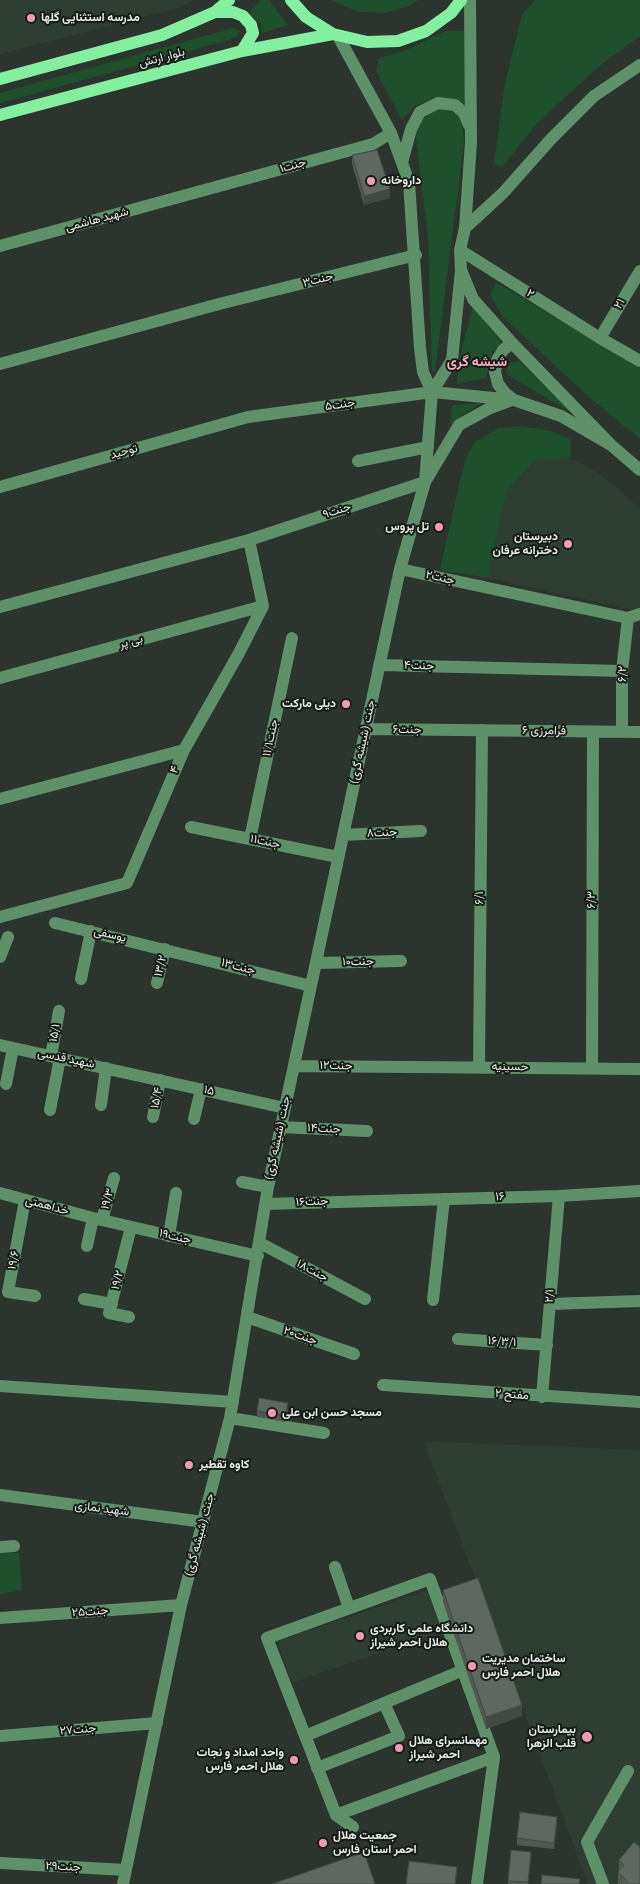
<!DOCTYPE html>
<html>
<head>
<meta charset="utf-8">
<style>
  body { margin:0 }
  canvas { display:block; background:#2b342d }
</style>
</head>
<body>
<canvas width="640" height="1884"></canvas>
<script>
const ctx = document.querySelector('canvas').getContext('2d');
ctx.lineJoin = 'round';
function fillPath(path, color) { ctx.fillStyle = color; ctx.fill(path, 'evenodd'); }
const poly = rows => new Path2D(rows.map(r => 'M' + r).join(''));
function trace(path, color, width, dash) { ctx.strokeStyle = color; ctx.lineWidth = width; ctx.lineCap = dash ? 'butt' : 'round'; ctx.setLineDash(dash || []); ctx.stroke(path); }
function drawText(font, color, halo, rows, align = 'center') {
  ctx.font = font + ' "Source Serif 4",Vazirmatn,serif'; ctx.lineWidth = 4; ctx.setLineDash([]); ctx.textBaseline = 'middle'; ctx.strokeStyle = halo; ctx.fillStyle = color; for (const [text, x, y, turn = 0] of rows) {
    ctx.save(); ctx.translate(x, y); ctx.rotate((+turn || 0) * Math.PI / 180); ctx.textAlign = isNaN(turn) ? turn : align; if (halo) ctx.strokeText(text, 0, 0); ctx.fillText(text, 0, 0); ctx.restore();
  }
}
const built = poly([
  [0,0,192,0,182,7,0,54],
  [552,458,570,458,588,467,610,482,640,509,640,609,634,610,488,578,503,504,510,487,535,460],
  [424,1441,640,1450,640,1884,588,1884],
  [429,1590,442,1631,292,1683,277,1641]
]);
const green = poly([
  [261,0,269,0,288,25,262,33,261,24,249,13],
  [330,0,418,0,409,6,385,13,359,12],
  [535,0,640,0,640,36,604,62,539,121,502,167,494,164,505,83,522,15],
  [233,28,240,31,237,36,225,41,0,103,0,93],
  [446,31,463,31,473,45,464,104,457,99,438,97,415,106,402,120,376,71,379,58,404,51],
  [439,108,452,109,462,117,464,142,435,371,432,371,428,238,415,129,424,116],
  [497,283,640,367,640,439,589,397,503,317,490,294],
  [473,306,502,344,492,352,486,378,457,384,459,360],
  [520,361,579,417,509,376,506,372,509,363],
  [482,403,462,415,450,425,452,406],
  [521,426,551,431,571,440,570,458,535,460,510,487,503,504,488,578,440,570,461,476,466,458,475,442,499,428],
  [0,1553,19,1553,22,1590,0,1594]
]);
const minor = poly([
  [338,36,391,133,409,182,420,348,423,372,432,392],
  [402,163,411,129,420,112,438,103,455,105,464,113,469,125],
  [465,228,503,193,551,139,594,96,640,65],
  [0,246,373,144,391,133],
  [460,250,600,338,640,361],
  [461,270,473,299,512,343,611,445,640,470],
  [600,338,640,271],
  [512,343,503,350,497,360,495,372,498,384,505,393,514,400],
  [0,364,219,304,416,255],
  [358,461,428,447],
  [0,487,248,417,432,392,514,400,561,416,611,445],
  [400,569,628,618,640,614],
  [0,607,249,540,425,482,459,425,490,408,509,401],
  [379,665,622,671],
  [0,678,263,606],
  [366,729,640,732],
  [622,731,622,671,628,618],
  [0,799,184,750],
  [191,827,338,857],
  [343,835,421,831],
  [250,839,292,638],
  [0,917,127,883,184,750,239,653,263,606,249,540],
  [55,923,311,986],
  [0,957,8,937],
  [316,963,401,961],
  [81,979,91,931],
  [157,983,165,949],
  [0,1045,285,1108],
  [51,1056,59,1011],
  [294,1066,640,1069],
  [479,1067,482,730],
  [592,1068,593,732],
  [6,1084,13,1048],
  [101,1105,106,1068],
  [50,1110,60,1058],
  [153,1117,160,1080],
  [194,1119,201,1089],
  [281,1127,367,1131],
  [242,1182,268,1187],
  [0,1193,93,1218,258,1256],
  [25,1200,8,1292,35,1296],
  [265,1204,559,1196,640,1191],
  [102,1220,114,1178],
  [169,1236,176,1193],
  [260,1243,365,1299],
  [87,1246,93,1218],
  [84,1299,112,1304],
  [433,1300,444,1199],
  [550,1304,640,1301],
  [129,1317,109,1313,131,1227],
  [247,1317,354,1354],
  [458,1339,547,1345],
  [383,1385,640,1402],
  [0,1386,233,1402],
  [542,1397,559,1196],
  [230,1418,324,1433],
  [0,1495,204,1522],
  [0,1547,14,1546],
  [335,1567,349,1608],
  [0,1618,181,1605],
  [0,1736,157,1723],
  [305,1736,461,1671],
  [317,1768,399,1736,384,1703],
  [336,1815,494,1757,430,1579,267,1638,336,1815,353,1827],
  [0,1863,126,1870],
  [123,1884,181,1605,230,1418,268,1187,400,569,425,482,432,392,452,360,461,270,460,250,465,228,471,143,470,0],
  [477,1884,494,1757],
  [603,1884,587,1842,628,1771]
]);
const major = poly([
  [291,0,306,17,333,34,367,42,398,41,426,31,451,13,461,0],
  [215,12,233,12,243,16,251,25,253,33,242,51],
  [0,79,162,35,215,12,229,0],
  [0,115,242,51,333,34]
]);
const wall = poly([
  [352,155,390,198,364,205,352,164],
  [288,1409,285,1422,257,1417,257,1411],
  [443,1590,522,1716,486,1729,443,1602],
  [557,1823,554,1849,517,1845,517,1838],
  [531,1858,528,1884,508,1884,508,1881],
  [619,1860,640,1884,618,1884,618,1872,619,1871]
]);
const shadedWall = poly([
  [390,189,390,198,364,205,364,196],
  [288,1403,288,1409,285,1422,285,1416],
  [522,1705,522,1716,486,1729,486,1717],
  [557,1817,557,1823,554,1849,554,1843],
  [457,1867,456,1884,455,1884]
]);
const building = poly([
  [377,150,390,189,364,196,352,155,377,150],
  [259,1398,288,1403,285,1416,257,1411,259,1398],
  [478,1578,522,1705,486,1717,443,1590,478,1578],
  [520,1812,557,1817,554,1843,517,1838,520,1812],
  [634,1842,640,1847,640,1884,630,1884,618,1872,624,1865,619,1860,634,1842],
  [511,1850,531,1852,528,1882,508,1881,511,1850],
  [364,1852,375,1884,272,1884,364,1852],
  [409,1861,457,1867,455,1884,406,1884,409,1861],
  [542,1875,580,1879,579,1884,541,1884,542,1875]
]);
const markers = [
  [31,18,5,"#f19ab3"],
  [371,181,5,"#f19ab3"],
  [439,527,5,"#f19ab3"],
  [568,544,5,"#f19ab3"],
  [346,704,5,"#f19ab3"],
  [272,1413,5,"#f19ab3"],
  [189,1465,5,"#f19ab3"],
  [360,1636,5,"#f19ab3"],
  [472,1666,5,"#f19ab3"],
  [587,1737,6,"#f19ab3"],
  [399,1748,5,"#f19ab3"],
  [294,1760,5,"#f19ab3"],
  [323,1843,5,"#f19ab3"]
];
const poiNames = [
  ["مدرسه استثنایی گلها",41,18],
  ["داروخانه",381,181],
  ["تل پروس",429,527,"right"],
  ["دبیرستان",558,537,"right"],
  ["دخترانه عرفان",558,551,"right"],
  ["دیلی مارکت",336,704,"right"],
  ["مسجد حسن ابن علی",282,1413],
  ["کاوه تقطیر",199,1465],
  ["دانشگاه علمی کاربردی",370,1629],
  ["هلال احمر شیراز",370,1643],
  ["ساختمان مدیریت",482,1659],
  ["هلال احمر فارس",482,1673],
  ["بیمارستان",576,1730,"right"],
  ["قلب الزهرا",576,1744,"right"],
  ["مهمانسرای هلال",409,1741],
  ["احمر شیراز",409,1755],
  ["واحد امداد و نجات",284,1753,"right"],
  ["هلال احمر فارس",284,1767,"right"],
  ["جمعیت هلال",333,1836],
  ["احمر استان فارس",333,1850]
];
const streetNames = [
  ["بلوار ارتش",162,58,-15],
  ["جنت۱",293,166,-16],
  ["شهید هاشمی",97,220,-15],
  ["جنت۳",318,280,-14],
  ["۲",530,294,32],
  ["۲۱",620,304,-59],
  ["جنت۵",340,405,-8],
  ["توحید",124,452,-16],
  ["جنت۹",337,511,-18],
  ["جنت۲",440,578,13],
  ["بی پر",131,642,-15],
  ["جنت۴",419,666,2],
  ["۶/۲",623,674,-88],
  ["جنت۶",407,730,1],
  ["فرامرزی ۶",544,731,1],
  ["جنت۱۱/۱",271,738,-78],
  ["جنت (شیشه گری)",363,742,-78],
  ["۴",175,770,-67],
  ["جنت۸",382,833,-3],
  ["جنت۱۱",265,842,12],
  ["۶/۱",480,898,-90],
  ["۶/۳",592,900,-90],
  ["یوسفی",110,935,13],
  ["جنت۱۰",358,962,-1],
  ["۱۳/۲",161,966,-77],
  ["جنت۱۳",238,967,15],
  ["۱۵/۱",55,1033,-80],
  ["شهید قدسی",66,1059,12],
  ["جنت۱۲",336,1066,1],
  ["حسینیه",510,1067,1],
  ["۱۵",209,1091,13],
  ["۱۵/۴",157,1098,-79],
  ["جنت۱۴",324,1129,3],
  ["جنت (شیشه گری)",278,1138,-78],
  ["۱۶",500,1197,-2],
  ["۱۹/۳",108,1199,-75],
  ["جنت۱۶",312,1202,-2],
  ["خداهمتی",47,1206,15],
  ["جنت۱۹",175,1237,13],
  ["۱۹/۶",14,1260,-80],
  ["جنت۱۸",312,1271,28],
  ["۱۹/۲",118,1280,-76],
  ["۲/۱",550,1296,-85],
  ["جنت۲۰",300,1336,19],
  ["۱۶/۳/۱",502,1342,4],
  ["مفتح ۲",512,1395,4],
  ["شهید نمازی",102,1509,7],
  ["جنت (شیشه گری)",200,1535,-75],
  ["جنت۲۵",90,1612,-4],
  ["جنت۲۷",78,1730,-5],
  ["جنت۲۹",63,1867,3]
];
const neighbourhoodNames = [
  ["شیشه گری",477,362]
];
fillPath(built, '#2f3e32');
fillPath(green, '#1e502d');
trace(minor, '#5e906a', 12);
trace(major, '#83ef9f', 12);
fillPath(wall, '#515953');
fillPath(shadedWall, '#424943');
fillPath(building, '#5e6860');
trace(building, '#424943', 1);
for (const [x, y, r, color] of markers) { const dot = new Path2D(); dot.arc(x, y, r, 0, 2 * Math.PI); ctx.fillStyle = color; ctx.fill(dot); trace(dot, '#171b17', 2); }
drawText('bold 12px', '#e8eee9', '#171b17', poiNames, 'left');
drawText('12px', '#e8eee9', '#171b17', streetNames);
drawText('bold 14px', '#feacc3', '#171b17', neighbourhoodNames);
</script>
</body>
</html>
